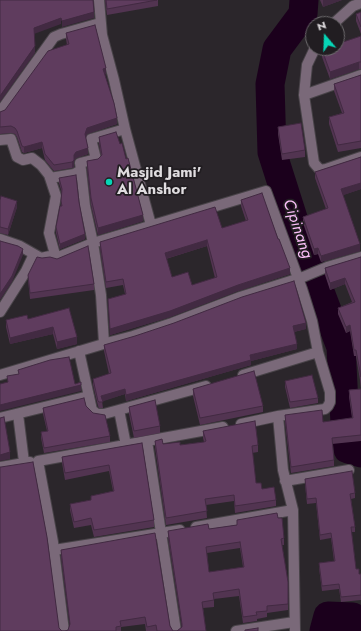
<!DOCTYPE html>
<html>
<head>
<meta charset="utf-8">
<style>
  body { margin:0 }
  #map { position:relative; width:361px; height:631px; overflow:hidden; background:#2b262b; font-family:Jost,sans-serif }
  canvas { display:block }
  .north { position:absolute; left:305px; top:16px; width:40px; height:40px; box-sizing:border-box; background:#211d21; border:1px solid #6d6a6d; border-radius:50%; rotate:341deg; font-size:11px; font-weight:700; line-height:16px; text-align:center; color:#e0dde0 }
  .north::after { content:''; display:block; margin:auto; width:14px; height:18px; background:#06d5b6; clip-path:polygon(50% 0,100% 100%,50% 72%,0 100%) }
</style>
</head>
<body>
<div id="map">
<canvas width="361" height="631"></canvas>
<div class="north">N</div>
</div>
<script>
const ctx = document.querySelector('canvas').getContext('2d');
ctx.lineJoin = 'round';
const poly = rows => new Path2D(rows.map(r => 'M' + r).join(''));
function trace(path, color, width, dash) { ctx.strokeStyle = color; ctx.lineWidth = width; ctx.lineCap = dash ? 'butt' : 'round'; ctx.setLineDash(dash || []); ctx.stroke(path); }
function fillPath(path, color) { ctx.fillStyle = color; ctx.fill(path, 'evenodd'); }
function drawText(font, color, halo, rows, align = 'center') {
  ctx.font = font + ' Jost,sans-serif'; ctx.lineWidth = 3.5; ctx.setLineDash([]); ctx.textBaseline = 'middle'; ctx.strokeStyle = halo; ctx.fillStyle = color; for (const [text, x, y, turn = 0] of rows) {
    ctx.save(); ctx.translate(x, y); ctx.rotate((+turn || 0) * Math.PI / 180); ctx.textAlign = isNaN(turn) ? turn : align; if (halo) ctx.strokeText(text, 0, 0); ctx.fillText(text, 0, 0); ctx.restore();
  }
}
const river = poly([
  [304,0,303,14,277,49,270,84,272,152,299,237,341,347,345,423,348,449,361,453],
  [324,631,328,616,353,617,361,622]
]);
const minor = poly([
  [99,0,102,35,114,80,125,129,151,225],
  [333,24,353,6,361,3],
  [315,48,307,65,304,95,314,163,320,170,326,169,361,157],
  [304,95,361,75],
  [0,112,54,37,61,34,100,23],
  [0,140,11,139,17,157,23,160,32,158,41,165,49,175,56,196,49,233,56,258,50,256,41,258,34,254,26,271,0,312],
  [81,170,85,206,93,243,266,191,302,289,312,321,318,352,243,375],
  [50,178,74,174,81,170,80,163,96,159,91,139,125,129],
  [0,239,20,246,34,254],
  [56,258,93,243,101,295,104,343],
  [79,351,92,410,97,414,104,414,206,386],
  [0,375,110,342,133,336,172,323,240,297,303,277,327,267,361,257],
  [119,410,126,445],
  [18,414,24,462],
  [278,416,283,470,293,510],
  [0,418,89,396],
  [241,424,278,416,325,409,328,406,330,402,330,392,318,352],
  [147,441,176,631],
  [0,467,30,462],
  [285,481,349,470],
  [196,527,293,510,295,631],
  [54,550,180,530],
  [64,631,53,542,38,461,223,427],
  [236,631,294,622]
]);
const wall = poly([
  [105,0,158,0,158,6,107,15],
  [320,0,342,0,323,7],
  [361,12,361,34,356,21,356,14],
  [66,33,106,74,104,75,117,124,87,134,86,138,88,154,76,158,74,161,74,167,72,168,54,171,45,160,42,148,24,153,22,152,17,137,15,134,11,133,0,134,0,112,5,110,67,45,66,39],
  [361,36,361,69,359,69,330,79,322,57,322,50],
  [361,75,361,148,338,152,329,124,329,117,342,113,334,91,334,84],
  [278,127,305,150,305,157,282,160,278,134],
  [99,137,143,221,98,235,91,205,87,168,87,161,98,159,101,156,99,143],
  [361,157,361,189,343,195,360,251,321,262,318,254,314,255,303,223,303,217,326,209,315,178,315,172],
  [59,178,79,202,85,239,60,249,56,233,56,227,61,206,62,193,59,183],
  [0,200,17,207,8,235,0,233],
  [241,200,290,274,238,291,170,317,110,335,108,299,125,294,123,285,106,288,100,248,100,242,222,228,246,221,241,206],
  [207,246,215,278,192,285,172,277,166,259],
  [361,257,361,441,332,444,334,460,334,466,291,473,285,422,285,415,323,422,352,418,349,397,349,390,361,389,360,380,356,356,354,356,350,331,346,333,338,314,338,308,352,302,345,284,330,290,325,275,325,268],
  [42,258,94,284,94,290,30,299,28,280,28,275],
  [69,308,77,344,57,349,53,334,10,344,6,327,6,320,28,319],
  [306,329,294,332,297,349,251,361,251,365,126,401,125,394,102,401,103,408,99,408,98,406,93,385,93,379,109,374,104,351,104,345],
  [285,381,318,398,318,403,290,408,285,387],
  [193,389,263,406,263,412,200,425,193,396],
  [86,406,110,436,110,442,44,453,41,438,41,432,47,431,43,414,43,408],
  [129,407,160,426,160,433,134,438,129,414],
  [203,431,258,445,258,452,252,453,256,483,262,489,276,500,276,506,235,513,234,501,206,505,207,518,166,525,155,447,155,441,163,444,180,445,204,442,203,438],
  [142,443,154,520,154,527,94,537,91,525,74,528,70,510,70,504,91,500,91,496,113,491,109,471,65,480,62,463,62,457],
  [305,479,355,493,355,498,351,499,355,527,355,532,351,532,356,569,359,574,361,574,361,600,341,602,339,589,322,591,319,568,319,563,334,561,331,538,320,540,316,503,307,504,305,484],
  [278,518,284,538,284,545,282,545,288,582,288,610,267,613,267,617,257,619,257,621,243,623,239,596,214,599,214,607,203,608,206,631,146,631,145,624,121,627,121,631,0,631,59,628,62,631,65,631,68,630,70,626,61,557,61,550,170,626,173,631,177,631,182,627,168,537,168,531,209,529,237,525,237,520],
  [240,548,243,567,209,572,207,553]
]);
const shadedWall = poly([
  [323,0,342,0,323,7],
  [94,12,94,18,62,27,62,21],
  [61,18,61,24,34,34,34,28],
  [35,46,35,53,0,102,0,96],
  [359,62,359,69,330,79,330,72],
  [106,68,106,74,103,75,103,69],
  [117,118,117,124,87,134,85,140,85,134,87,128],
  [42,142,42,148,24,153,24,147],
  [88,148,88,154,76,158,74,161,74,167,72,168,72,162,74,155,76,152],
  [361,183,361,189,341,196,341,189],
  [17,201,17,207,8,235,8,229],
  [143,215,143,221,98,235,98,228],
  [85,234,85,239,60,249,60,244],
  [207,240,207,246,165,259,165,253],
  [360,244,360,251,321,262,321,256],
  [318,248,318,254,314,255,314,249],
  [23,249,23,255,12,282,0,300,0,294],
  [290,268,290,274,238,291,170,317,110,335,110,329,238,285],
  [345,278,345,284,330,290,330,283],
  [306,323,306,329,293,332,293,326],
  [350,325,350,331,346,333,346,327],
  [53,327,53,334,10,344,10,338],
  [77,337,77,344,57,349,57,342],
  [297,344,297,349,251,361,251,365,126,401,126,395,250,355],
  [81,385,81,391,0,411,0,405,2,404],
  [125,389,125,394,101,402,101,396],
  [10,452,10,459,0,461,0,455]
]);
const building = poly([
  [0,0,93,0,94,12,62,21,61,18,34,28,35,46,0,96,0,0],
  [106,0,157,0,107,9,106,0],
  [361,12,361,27,356,14,361,12],
  [95,25,106,68,103,69,114,103,117,118,87,128,85,134,88,148,76,152,74,155,74,160,72,162,54,165,45,154,42,142,24,147,22,146,17,131,15,128,11,126,0,127,0,112,5,110,48,51,69,44,66,33,95,25],
  [361,36,361,62,359,62,330,72,322,50,327,48,337,48,337,44,361,36],
  [361,75,361,141,338,145,329,117,344,113,334,84,361,75],
  [301,123,305,150,282,154,278,127,301,123],
  [116,132,120,144,122,143,126,159,128,158,143,215,98,228,91,198,87,161,98,159,102,155,99,137,116,132],
  [361,157,361,183,341,189,360,244,321,256,318,248,314,249,303,217,328,208,315,172,361,157],
  [76,175,79,202,85,234,60,244,56,227,60,206,62,206,61,201,62,189,59,178,76,175],
  [262,193,278,239,279,239,290,268,238,285,170,311,110,329,108,299,126,294,123,279,106,282,100,242,215,207,222,228,248,220,241,200,262,193],
  [207,240,217,277,192,285,188,272,172,277,165,253,207,240],
  [1,196,17,201,8,229,0,227,0,200,1,196],
  [0,241,18,246,23,249,12,276,0,294,0,241],
  [88,246,94,284,30,293,28,275,37,257,42,258,50,257,57,259,88,246],
  [361,257,361,377,356,350,354,350,350,325,346,327,338,308,355,302,345,278,330,283,325,268,361,257],
  [294,281,306,323,293,326,297,344,250,355,251,360,126,395,125,389,101,396,103,402,99,402,98,401,93,379,111,373,104,345,135,336,174,323,242,297,294,281],
  [69,308,77,337,57,342,53,327,10,338,6,320,27,315,28,319,69,308],
  [69,357,75,384,81,382,81,385,0,405,0,384,8,382,7,376,19,374,18,370,50,360,69,357],
  [254,371,263,406,200,418,193,389,254,371],
  [312,375,318,398,290,402,285,381,312,375],
  [361,389,361,435,332,438,334,460,291,467,285,415,322,410,323,422,351,418,353,418,349,390,361,389],
  [84,398,86,406,93,413,105,415,110,436,44,448,41,432,48,431,43,408,84,398],
  [155,400,160,426,134,431,129,407,155,400],
  [4,417,10,452,0,455,0,418,4,417],
  [255,421,258,445,252,446,256,483,261,483,262,489,274,487,276,500,235,506,234,495,205,499,207,511,166,518,155,441,162,439,163,444,180,442,180,445,204,442,206,441,203,431,255,421],
  [142,443,154,520,94,530,91,518,74,522,70,504,91,500,91,496,114,491,109,465,65,473,62,457,142,443],
  [33,462,47,537,59,628,62,631,65,631,68,630,70,624,61,550,155,533,170,626,173,631,177,631,182,627,182,624,168,531,208,524,209,529,237,525,237,520,277,513,278,518,282,518,284,538,281,539,288,582,288,604,267,606,267,611,256,612,257,615,243,617,239,589,213,593,214,600,202,602,206,631,157,631,156,625,147,627,145,617,120,621,121,626,116,627,116,631,0,631,0,467,1,467,33,462],
  [240,542,244,567,209,572,206,547,240,542],
  [352,471,355,493,350,494,355,527,351,527,356,569,359,569,359,574,361,574,361,595,341,597,339,584,322,586,319,563,335,561,331,533,320,535,316,498,307,499,305,479,352,471],
  [258,628,258,631,245,631,245,630,258,628]
]);
const markers = [
  [109,182,4,"#06d5b6"]
];
const poiNames = [
  ["Masjid Jami'",117,173],
  ["Al Anshor",117,190]
];
const waterNames = [
  ["Cipinang",297,229,71]
];
trace(river, '#1b001c', 29);
trace(minor, '#484348', 12);
trace(minor, '#7a6979', 10);
fillPath(wall, '#523451');
fillPath(shadedWall, '#422a42');
fillPath(building, '#5f3c5e');
trace(building, '#422a42', 1);
for (const [x, y, r, color] of markers) { const dot = new Path2D(); dot.arc(x, y, r, 0, 2 * Math.PI); ctx.fillStyle = color; ctx.fill(dot); trace(dot, '#211d21', 1.5); }
drawText('bold 15px', '#e0dde0', '#211d21', poiNames, 'left');
drawText('italic 16px', '#fbbff9', '#211d21', waterNames);
</script>
</body>
</html>
